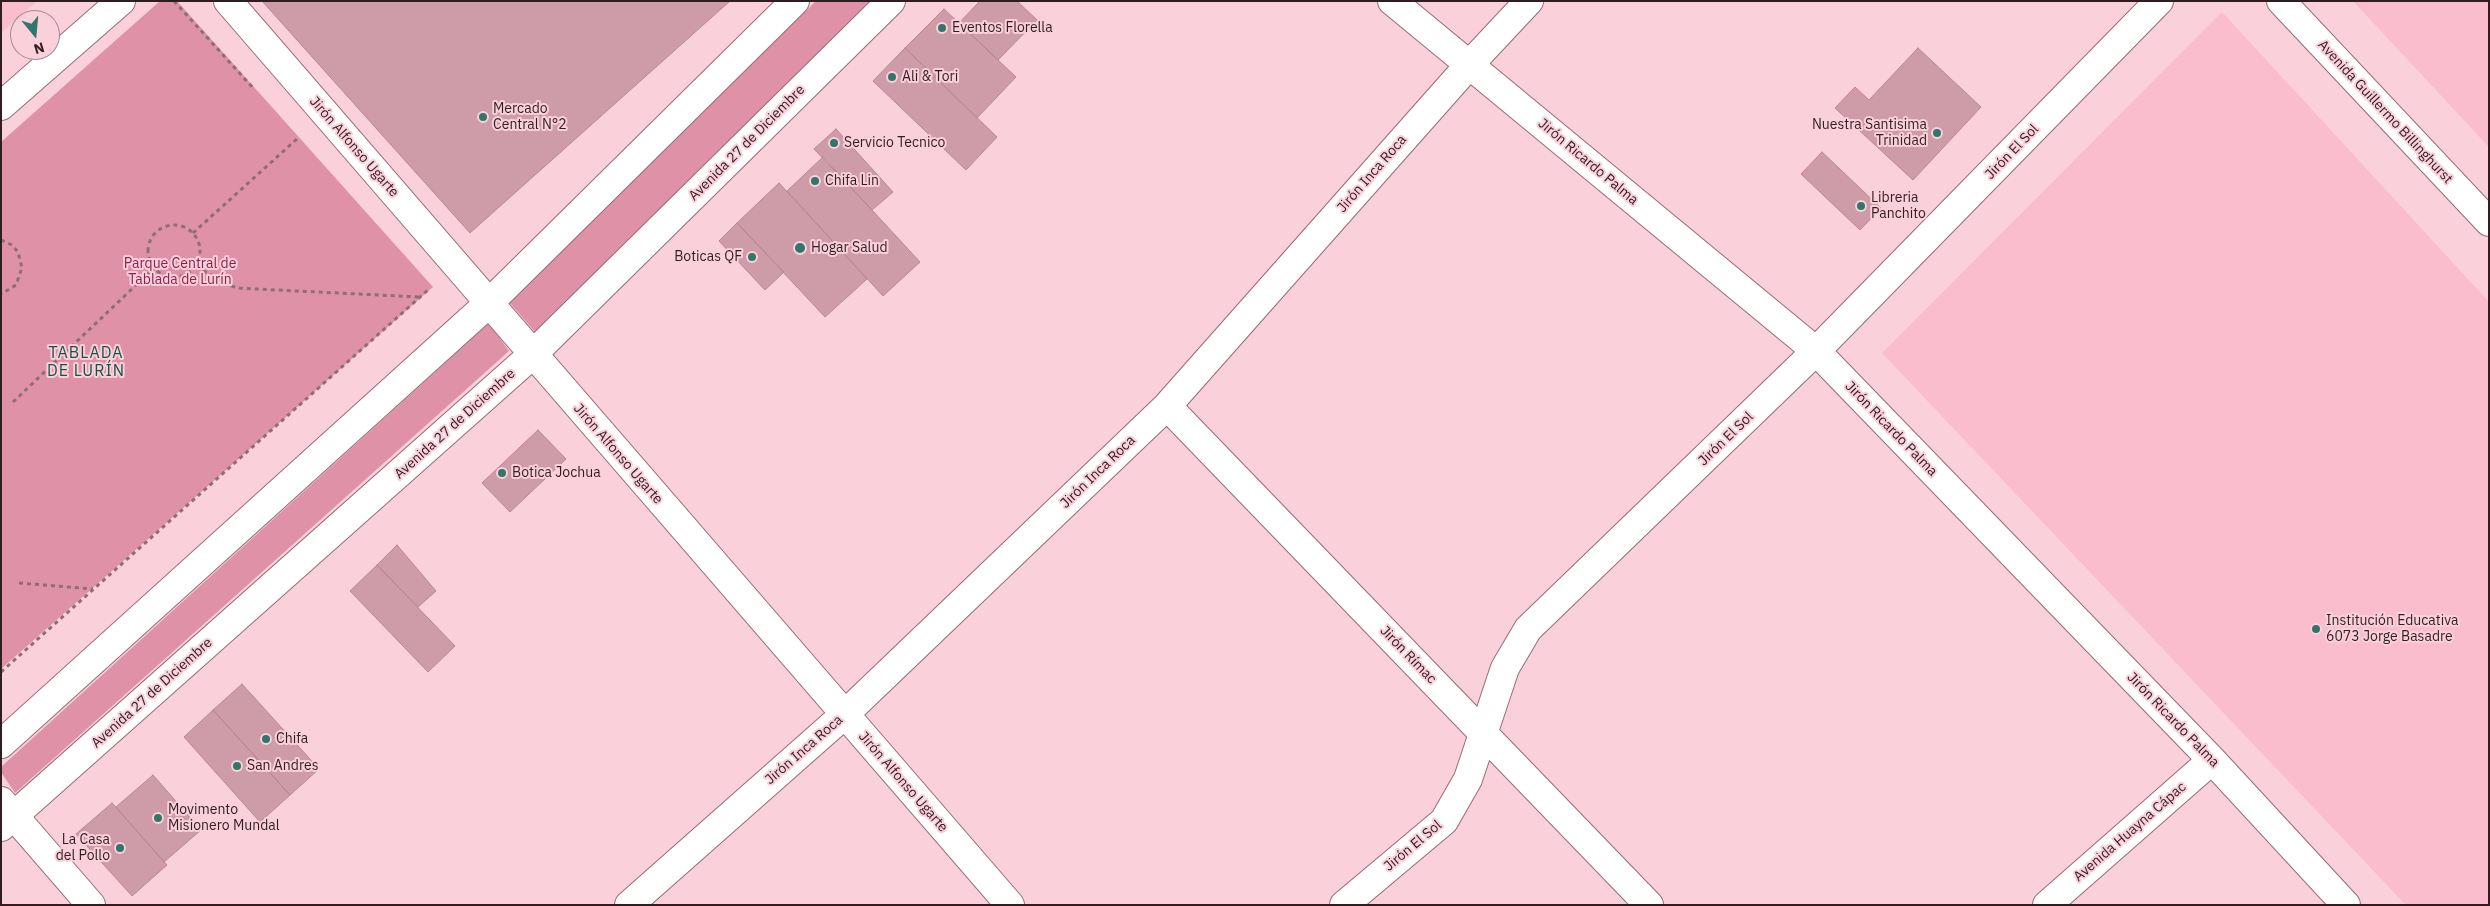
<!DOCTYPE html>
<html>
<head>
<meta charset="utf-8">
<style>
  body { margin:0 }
  #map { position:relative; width:2490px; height:906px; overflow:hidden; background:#fad0da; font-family:"IBM Plex Sans",sans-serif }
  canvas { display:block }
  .frame { position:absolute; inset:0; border:2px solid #301d22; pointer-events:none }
  .north { position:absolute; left:10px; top:10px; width:50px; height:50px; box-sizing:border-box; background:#fad0da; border:1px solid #a98890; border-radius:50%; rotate:163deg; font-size:14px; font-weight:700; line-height:20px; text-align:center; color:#301d22 }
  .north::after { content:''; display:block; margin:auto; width:18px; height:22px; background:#30766b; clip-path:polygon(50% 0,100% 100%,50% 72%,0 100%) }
</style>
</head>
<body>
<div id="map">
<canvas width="2490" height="906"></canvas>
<div class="frame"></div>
<div class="north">N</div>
</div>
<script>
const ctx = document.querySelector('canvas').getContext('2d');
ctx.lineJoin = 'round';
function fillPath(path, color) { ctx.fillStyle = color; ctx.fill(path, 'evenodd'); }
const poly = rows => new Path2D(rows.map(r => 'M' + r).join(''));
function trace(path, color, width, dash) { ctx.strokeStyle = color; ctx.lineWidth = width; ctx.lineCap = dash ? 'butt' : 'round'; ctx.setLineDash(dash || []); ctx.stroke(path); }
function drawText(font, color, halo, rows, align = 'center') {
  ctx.font = font + ' "IBM Plex Sans",sans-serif'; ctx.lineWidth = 4; ctx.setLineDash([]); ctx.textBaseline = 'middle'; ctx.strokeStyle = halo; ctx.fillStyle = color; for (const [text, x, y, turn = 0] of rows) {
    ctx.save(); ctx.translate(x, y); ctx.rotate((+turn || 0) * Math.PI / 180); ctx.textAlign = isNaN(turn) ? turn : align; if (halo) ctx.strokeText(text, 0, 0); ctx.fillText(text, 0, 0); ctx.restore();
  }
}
const built = poly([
  [1,1,37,1,1,33],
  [2353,1,2489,1,2489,147],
  [2222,12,2489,302,2489,905,2406,905,1882,353]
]);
const green = poly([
  [160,1,177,1,433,287,1,669,1,142],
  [816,1,870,1,536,333,509,302],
  [489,323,509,351,15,793,1,772,1,767]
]);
const building = poly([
  [262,1,730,1,470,233,262,1],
  [980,1,1017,1,1037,20,998,60,959,23,980,1],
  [944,9,1016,77,977,118,905,48,944,9],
  [905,48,997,137,966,170,873,81,905,48],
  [1918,48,1981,107,1913,180,1835,108,1855,87,1869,100,1918,48],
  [836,129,893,192,872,210,814,149,836,129],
  [1822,152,1881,208,1860,230,1801,174,1822,152],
  [823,157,920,262,883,296,787,191,823,157],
  [779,183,867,279,825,317,737,223,779,183],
  [737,223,784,272,765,290,719,241,737,223],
  [538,430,566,459,510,512,482,483,538,430],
  [397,545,436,591,418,607,377,565,397,545],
  [377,565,455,646,428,672,350,591,377,565],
  [242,684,319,769,290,795,213,710,242,684],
  [213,710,290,795,260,822,184,737,213,710],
  [153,775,201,830,164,862,116,807,153,775],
  [112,803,167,865,132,896,76,834,112,803]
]);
const path = poly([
  [174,1,254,89],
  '148 251a26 26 0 1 1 52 0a26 26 0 1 1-52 0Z',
  [193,233,298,138],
  [1,240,12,245,18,252,22,268,16,285,1,294],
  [196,267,236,288,419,297],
  [13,402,154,268],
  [19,583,93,589],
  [1,672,429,289]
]);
const minor = poly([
  [228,1,1010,905],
  [1392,1,1816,351,2212,760,2346,905],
  [2281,1,2489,222],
  [1,106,121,1],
  [1167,406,1649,905],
  [1,744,488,304,795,1],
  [1,801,91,905],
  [1,827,532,355,891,1],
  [629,905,844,715,1167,406,1470,64,1529,1],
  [1344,905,1444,821,1468,779,1505,668,1528,629,1816,351,2159,1],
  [2047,905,2212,760]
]);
const markers = [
  [942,28,5,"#30766b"],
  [892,77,5,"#30766b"],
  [483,117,5,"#30766b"],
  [1937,133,5,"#30766b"],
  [834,143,5,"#30766b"],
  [815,181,5,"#30766b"],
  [1861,206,5,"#30766b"],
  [800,248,6,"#30766b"],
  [752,257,5,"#30766b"],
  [502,473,5,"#30766b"],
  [2316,629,5,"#30766b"],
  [266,739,5,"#30766b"],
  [237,766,5,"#30766b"],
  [158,818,5,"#30766b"],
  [120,848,5,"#30766b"]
];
const poiNames = [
  ["Eventos Florella",952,28],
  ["Ali & Tori",902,77],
  ["Mercado",493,109],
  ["Central N°2",493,125],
  ["Nuestra Santisima",1927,125,"right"],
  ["Trinidad",1927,141,"right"],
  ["Servicio Tecnico",844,143],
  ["Chifa Lin",825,181],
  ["Libreria",1871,198],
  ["Panchito",1871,214],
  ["Hogar Salud",811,248],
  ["Boticas QF",742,257,"right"],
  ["Botica Jochua",512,473],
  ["Institución Educativa",2326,621],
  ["6073 Jorge Basadre",2326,637],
  ["Chifa",276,739],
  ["San Andres",247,766],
  ["Movimento",168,810],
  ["Misionero Mundal",168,826],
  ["La Casa",110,840,"right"],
  ["del Pollo",110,856,"right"]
];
const streetNames = [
  ["Avenida Guillermo Billinghurst",2385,112,47],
  ["Avenida 27 de Diciembre",747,143,-45],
  ["Jirón Alfonso Ugarte",354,147,49],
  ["Jirón El Sol",2012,152,-46],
  ["Jirón Ricardo Palma",1588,162,40],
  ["Jirón Inca Roca",1372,174,-49],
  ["Avenida 27 de Diciembre",455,424,-42],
  ["Jirón Ricardo Palma",1891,429,46],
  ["Jirón El Sol",1726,439,-44],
  ["Jirón Alfonso Ugarte",618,454,49],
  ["Jirón Inca Roca",1098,472,-44],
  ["Jirón Rímac",1408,655,46],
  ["Avenida 27 de Diciembre",152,693,-42],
  ["Jirón Ricardo Palma",2173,720,46],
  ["Jirón Inca Roca",804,750,-41],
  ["Jirón Alfonso Ugarte",903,782,49],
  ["Avenida Huayna Cápac",2130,832,-41],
  ["Jirón El Sol",1413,846,-40]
];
const parkNames = [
  ["Parque Central de",180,264],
  ["Tablada de Lurín",180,280]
];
const quarterNames = [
  ["TABLADA",86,353],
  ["DE LURÍN",86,371]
];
fillPath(built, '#f9bdcd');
fillPath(green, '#df91a7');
fillPath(building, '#ce9ca9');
trace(building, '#b78793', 1);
trace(minor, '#996a77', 30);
trace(path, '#8c6f76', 3, [4, 4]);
trace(minor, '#fff', 28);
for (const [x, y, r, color] of markers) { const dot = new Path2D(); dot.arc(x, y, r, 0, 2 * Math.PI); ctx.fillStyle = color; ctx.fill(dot); trace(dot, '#fad0da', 2); }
drawText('14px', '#301d22', '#fad0da', poiNames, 'left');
drawText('14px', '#301d22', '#fad0da', streetNames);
drawText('14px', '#8a214b', '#fad0da', parkNames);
ctx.letterSpacing = '1px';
drawText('16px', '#195249', '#fad0da', quarterNames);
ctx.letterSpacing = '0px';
</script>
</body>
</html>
